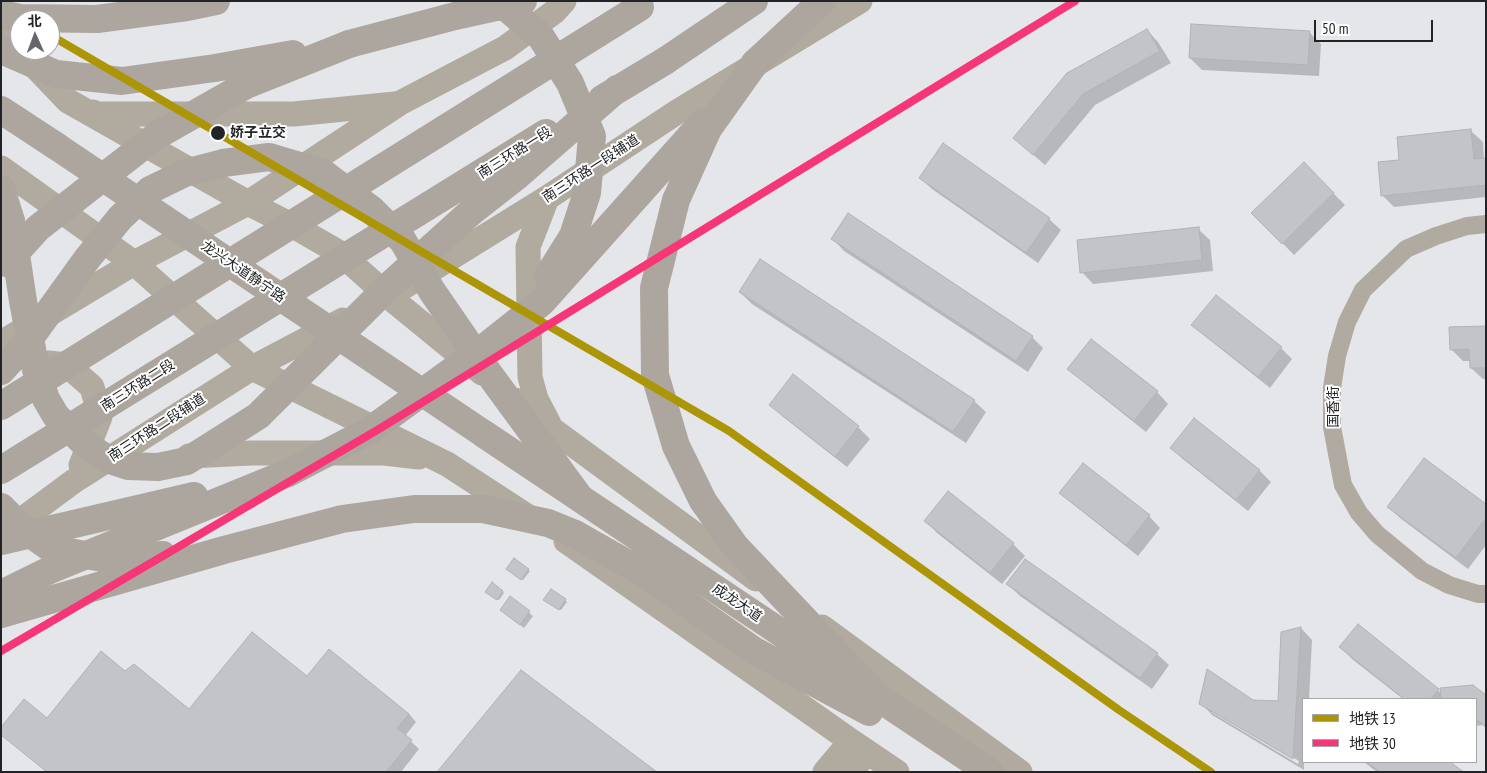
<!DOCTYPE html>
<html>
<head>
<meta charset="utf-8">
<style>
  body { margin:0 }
  #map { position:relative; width:1487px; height:773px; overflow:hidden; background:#e4e6ea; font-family:"PT Sans Narrow","Noto Sans SC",sans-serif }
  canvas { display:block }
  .frame { position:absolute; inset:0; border:2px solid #212326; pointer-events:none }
  .legend { position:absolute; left:1302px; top:698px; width:175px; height:65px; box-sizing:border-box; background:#fff; border:1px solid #a6a7a8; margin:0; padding:6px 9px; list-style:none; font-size:15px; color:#212326 }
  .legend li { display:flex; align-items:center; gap:10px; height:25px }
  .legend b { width:25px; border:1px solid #a6a7a8 }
  .north { position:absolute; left:10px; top:10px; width:50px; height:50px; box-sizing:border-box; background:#fff; border:1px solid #a6a7a8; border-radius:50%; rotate:358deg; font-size:14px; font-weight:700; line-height:20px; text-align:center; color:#212326 }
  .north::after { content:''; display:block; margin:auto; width:18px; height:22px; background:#65676b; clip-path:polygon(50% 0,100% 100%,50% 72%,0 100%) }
  .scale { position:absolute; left:1314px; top:20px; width:119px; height:22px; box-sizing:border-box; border:2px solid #212326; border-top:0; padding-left:6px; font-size:15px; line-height:18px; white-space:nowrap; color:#212326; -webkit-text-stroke:4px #fff; paint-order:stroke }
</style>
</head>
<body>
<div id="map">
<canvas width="1487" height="773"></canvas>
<div class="frame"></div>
<ul class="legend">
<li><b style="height:6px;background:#ac9506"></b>地铁 13</li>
<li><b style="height:6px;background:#f63676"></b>地铁 30</li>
</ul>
<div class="north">北</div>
<div class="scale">50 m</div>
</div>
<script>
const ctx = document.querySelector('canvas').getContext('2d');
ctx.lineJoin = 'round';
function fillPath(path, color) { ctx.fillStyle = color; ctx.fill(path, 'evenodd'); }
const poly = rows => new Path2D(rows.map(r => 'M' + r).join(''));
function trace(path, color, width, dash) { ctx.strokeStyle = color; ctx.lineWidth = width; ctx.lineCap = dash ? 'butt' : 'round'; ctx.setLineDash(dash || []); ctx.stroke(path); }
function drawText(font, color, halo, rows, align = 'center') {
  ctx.font = font + ' "PT Sans Narrow","Noto Sans SC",sans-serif'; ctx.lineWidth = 4; ctx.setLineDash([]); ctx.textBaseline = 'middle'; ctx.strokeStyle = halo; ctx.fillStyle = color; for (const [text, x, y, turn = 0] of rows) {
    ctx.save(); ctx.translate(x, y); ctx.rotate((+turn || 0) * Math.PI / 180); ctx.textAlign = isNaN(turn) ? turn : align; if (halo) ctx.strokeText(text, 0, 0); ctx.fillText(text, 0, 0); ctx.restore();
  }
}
const shadow = poly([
  [1147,30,1158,42,1171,63,1095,105,1045,165,1014,138],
  [1309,32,1321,44,1319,76,1202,70,1190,58],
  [1471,131,1483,142,1484,159,1486,159,1486,197,1394,207,1382,195,1401,161],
  [1304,164,1345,205,1294,255,1253,213],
  [920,178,1049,219,1061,230,1038,263,932,189],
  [1198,229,1210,240,1213,271,1093,284,1082,272],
  [833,239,1032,337,1043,348,1028,372,844,251],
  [740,292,974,401,986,412,966,443,752,304],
  [1193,325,1281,348,1292,359,1270,388,1205,336],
  [1486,327,1486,379,1483,379,1471,368,1471,361,1463,361,1451,349],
  [1069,369,1157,392,1168,404,1146,432,1081,380],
  [793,376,858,427,870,439,847,467,782,416,771,404],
  [1194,419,1260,471,1271,482,1248,511,1183,459,1172,448],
  [948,493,1013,544,1025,556,1002,584,937,533,926,521],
  [1061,493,1149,516,1160,528,1138,556,1073,504],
  [1486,506,1486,545,1468,569,1400,518,1389,507],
  [528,570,530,571,523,580,509,571],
  [1008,584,1157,654,1169,665,1152,689,1020,596],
  [502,591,504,593,499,600,488,593],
  [511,598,533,616,524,628,505,614],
  [565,600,567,602,561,610,547,601],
  [1358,626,1441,693,1486,696,1486,728,1483,725,1476,726,1476,699,1403,699,1352,659,1341,647],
  [1301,628,1312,640,1309,699,1303,699,1304,770,1212,715,1201,703,1253,701,1279,702],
  [1211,709,1299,761,1298,764,1211,712],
  [125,673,189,711,307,678,409,714,416,722,405,736,419,749,401,772,47,772,7,739,47,719],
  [1364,762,1448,762,1462,772,1377,772]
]);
const building = poly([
  [1191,24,1310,31,1308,65,1189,58,1191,24],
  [1147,29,1160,51,1083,94,1033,155,1013,138,1067,73,1147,29],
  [1471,129,1474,159,1486,158,1486,185,1381,196,1378,162,1399,160,1397,137,1471,129],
  [943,143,1050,218,1026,253,919,178,943,143],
  [1304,162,1334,193,1282,244,1251,213,1304,162],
  [848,213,1033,336,1016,361,831,239,848,213],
  [1199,227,1202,260,1080,273,1077,240,1199,227],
  [760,259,975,400,953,432,739,292,760,259],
  [1216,295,1282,347,1258,377,1191,325,1216,295],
  [1486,326,1486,368,1470,368,1469,349,1450,350,1449,327,1486,326],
  [1091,339,1158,391,1134,421,1067,369,1091,339],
  [793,374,859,426,835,457,769,405,793,374],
  [1194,418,1260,470,1236,500,1170,448,1194,418],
  [1424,458,1486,504,1486,518,1456,558,1387,507,1424,458],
  [1083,463,1150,515,1126,545,1059,493,1083,463],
  [948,491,1014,543,990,573,924,521,948,491],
  [514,558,529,569,521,580,506,569,514,558],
  [1025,559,1158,653,1140,678,1006,584,1025,559],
  [492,582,503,591,497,600,485,592,492,582],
  [551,589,566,599,559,610,543,600,551,589],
  [510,596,530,611,520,625,500,610,510,596],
  [1358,624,1439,689,1431,699,1404,699,1339,647,1358,624],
  [1301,627,1293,759,1199,704,1207,669,1253,700,1278,701,1281,632,1301,627],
  [252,632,307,676,329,649,409,714,397,728,412,740,386,772,47,772,1,735,1,727,24,699,47,718,101,651,125,671,134,664,189,709,252,632],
  [521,670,657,772,437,772,521,670],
  [1473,685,1486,695,1486,727,1476,719,1476,699,1441,699,1440,688,1473,685],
  [1366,762,1450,762,1464,772,1380,772,1366,762]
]);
const street = poly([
  [1486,224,1467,226,1436,236,1406,249,1363,290,1347,322,1337,356,1332,388,1332,427,1343,485,1359,513,1377,534,1422,571,1449,585,1478,594,1486,594]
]);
const secondary = poly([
  [1,31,68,101,248,203,295,227,340,253,388,296,482,373],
  [93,112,98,114,294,114,395,104],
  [1,168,134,263,252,368,447,464,530,518],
  [547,198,528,247,530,377,536,399,549,424],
  [405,286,547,198,677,112,860,1],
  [1,343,134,263,248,203,400,103,505,48,554,12,564,1],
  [48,363,67,365,92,387,100,417,81,465],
  [515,400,553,430,756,579],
  [189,456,251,453,384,453,419,457],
  [1,535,74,481,252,368,343,320],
  [566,541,851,741,897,772],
  [822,627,1020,772],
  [825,772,851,741],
  [851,772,867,752]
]);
const highway = poly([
  [1,14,20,18,97,19,187,7,216,1],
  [349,44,455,16,523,1],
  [665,61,754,1],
  [755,63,822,1],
  [1,110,56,146],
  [1,189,11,221],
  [484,434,989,772],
  [575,534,642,572,753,650,869,712],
  [1,541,194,496],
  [1,594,52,569,288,473]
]);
const highwayBridge = poly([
  [489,1,508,9,541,37,570,83,592,136,587,193,573,236,548,276],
  [1,50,56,74,122,81,215,68,293,54],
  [755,63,708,129,676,200,654,288,655,375,676,446,703,501,735,546,877,696],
  [602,99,665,61],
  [56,146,484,434],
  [11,221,23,301,36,370,46,399,56,416,84,443,107,459,128,466,158,467,187,461,258,416,390,285,471,212,517,176,617,89],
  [6,263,38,228,156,136,246,85,349,44],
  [1,371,25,345,87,259,120,218,150,190,185,173,223,163,269,157,323,173,372,210,403,241,432,291,487,371,580,498],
  [1,406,640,7],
  [1,470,546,133],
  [288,473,369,431,489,344,542,302,703,122],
  [1,507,22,528,52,549,108,559,163,555],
  [1,614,224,550,342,519,414,509,483,509,548,523,575,534]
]);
const metro1 = poly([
  [50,35,729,431,1119,710,1211,772]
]);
const metro2 = poly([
  [1,651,379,429,1075,1]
]);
const markers = [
  [218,133,8,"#212326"]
];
const stopNames = [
  ["娇子立交",230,133]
];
const streetNames = [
  ["南三环路一段",515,153,-32],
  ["南三环路一段辅道",591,169,-33],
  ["龙兴大道静宁路",243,272,34],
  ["南三环路二段",138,386,-32],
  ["国香街",1334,407,-90],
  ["南三环路二段辅道",157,428,-33],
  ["成龙大道",737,603,34]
];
fillPath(shadow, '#0003');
fillPath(building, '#c2c4c7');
trace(building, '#b0b2b5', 1);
trace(street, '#b0aaa1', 18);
trace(secondary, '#b0aa9f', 25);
trace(highway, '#ada69e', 28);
trace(highwayBridge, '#ada69e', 28);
trace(metro1, '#ac9506', 8);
trace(metro2, '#f63676', 8);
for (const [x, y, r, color] of markers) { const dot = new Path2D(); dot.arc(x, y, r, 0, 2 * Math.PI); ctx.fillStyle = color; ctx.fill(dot); trace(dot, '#fff', 2); }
drawText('bold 14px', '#212326', '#fff', stopNames, 'left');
drawText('14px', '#212326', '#fff', streetNames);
</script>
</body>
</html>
